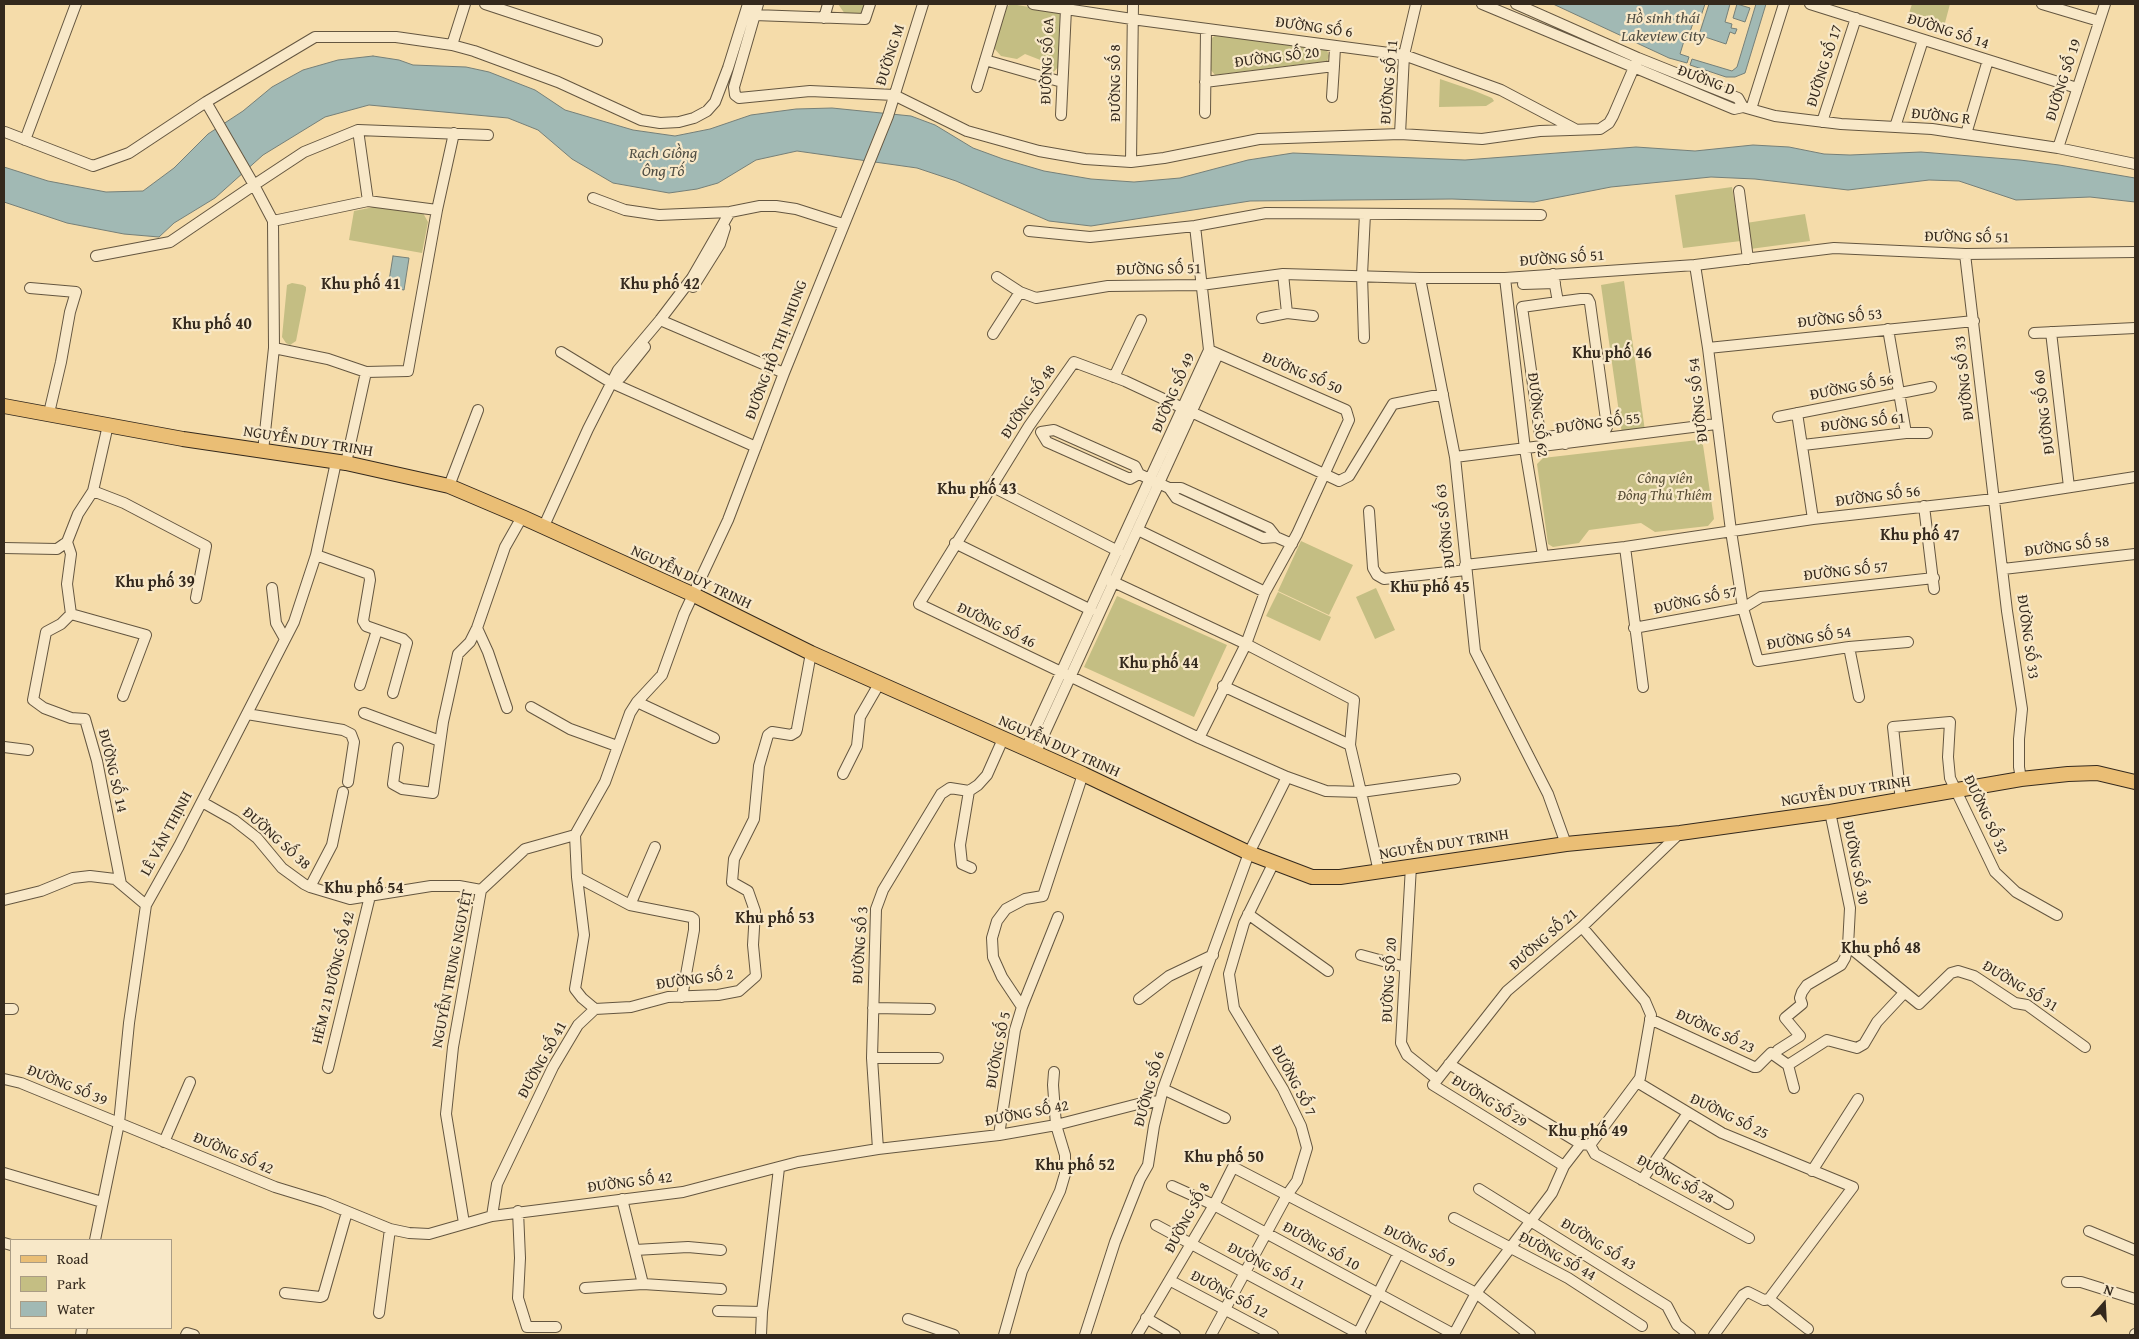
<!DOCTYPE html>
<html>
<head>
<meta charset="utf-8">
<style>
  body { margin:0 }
  #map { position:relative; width:2139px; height:1339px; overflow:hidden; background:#f5dcaa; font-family:"Gentium Book Plus",serif }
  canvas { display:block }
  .frame { position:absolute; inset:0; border:5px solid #34291d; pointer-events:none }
  .legend { position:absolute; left:10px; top:1239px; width:162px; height:90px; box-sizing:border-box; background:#f8e8c8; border:1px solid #aa9c84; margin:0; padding:6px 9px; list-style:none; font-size:15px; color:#34291d }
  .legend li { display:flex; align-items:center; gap:10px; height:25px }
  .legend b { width:25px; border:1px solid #aa9c84 }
  .north { position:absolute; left:2079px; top:1279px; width:50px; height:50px; -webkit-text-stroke:4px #f8e8c8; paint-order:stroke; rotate:19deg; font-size:14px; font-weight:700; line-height:20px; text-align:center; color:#34291d }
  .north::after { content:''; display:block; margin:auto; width:18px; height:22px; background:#34291d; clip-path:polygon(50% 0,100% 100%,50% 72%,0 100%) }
</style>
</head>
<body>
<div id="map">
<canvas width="2139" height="1339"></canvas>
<div class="frame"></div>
<ul class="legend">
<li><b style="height:6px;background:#eabe75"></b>Road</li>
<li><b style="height:14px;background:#c4be83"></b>Park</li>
<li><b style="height:14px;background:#a1b9b4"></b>Water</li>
</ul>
<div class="north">N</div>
</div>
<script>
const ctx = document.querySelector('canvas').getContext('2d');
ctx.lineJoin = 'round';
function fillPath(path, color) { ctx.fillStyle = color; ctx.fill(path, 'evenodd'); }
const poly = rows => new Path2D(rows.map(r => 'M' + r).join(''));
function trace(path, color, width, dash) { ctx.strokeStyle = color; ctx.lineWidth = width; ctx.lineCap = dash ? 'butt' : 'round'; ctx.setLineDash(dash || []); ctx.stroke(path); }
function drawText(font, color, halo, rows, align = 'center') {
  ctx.font = font + ' "Gentium Book Plus",serif'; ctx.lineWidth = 4.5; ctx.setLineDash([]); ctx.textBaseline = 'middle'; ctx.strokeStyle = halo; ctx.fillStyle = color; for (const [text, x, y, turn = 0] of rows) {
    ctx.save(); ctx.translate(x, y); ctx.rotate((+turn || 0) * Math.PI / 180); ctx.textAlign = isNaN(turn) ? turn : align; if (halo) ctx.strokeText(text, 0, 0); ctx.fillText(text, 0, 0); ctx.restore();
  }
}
const green = poly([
  [838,4,868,4,861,15,845,14],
  [1011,4,1059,12,1061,15,1058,67,1053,73,1040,70,1043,61,1025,54,1017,59,1001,56,993,47,1005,8],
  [1912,4,1950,4,1942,34,1906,23],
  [1218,34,1327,50,1329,56,1327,61,1215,75,1210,69,1210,39],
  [1440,79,1475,91,1492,98,1494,101,1486,106,1439,107],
  [1732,187,1741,241,1683,248,1675,195],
  [374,207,423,213,428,222,422,253,349,240,354,211],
  [1805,214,1810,241,1750,249,1746,223],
  [1624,281,1645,431,1622,434,1601,285],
  [292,283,303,285,306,287,306,290,296,341,290,345,286,343,282,337,287,285],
  [1698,440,1703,445,1714,519,1708,526,1655,532,1641,523,1589,530,1579,543,1553,547,1548,544,1537,464,1543,458],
  [1301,541,1353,565,1329,615,1278,591],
  [1376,588,1395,630,1375,639,1356,597],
  [1278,592,1331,617,1320,641,1266,616],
  [1117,596,1227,645,1194,717,1084,667]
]);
const water = poly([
  [1553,4,1705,4,1701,16,1696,14,1690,32,1687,31,1680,54,1689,57,1687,63,1669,58,1553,4],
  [1709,4,1730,4,1725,22,1732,24,1731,28,1737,29,1735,34,1730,32,1726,44,1699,35,1709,4],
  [1737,4,1750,8,1745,22,1733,18,1737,4],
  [1756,4,1766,4,1745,73,1735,77,1726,77,1690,65,1692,59,1732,71,1737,67,1756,4],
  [373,56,399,60,413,65,466,67,489,72,535,90,565,110,633,130,675,136,710,129,751,115,796,109,832,108,911,116,935,125,973,148,1003,159,1044,171,1091,179,1134,182,1180,178,1248,160,1293,153,1465,160,1636,147,1695,151,1753,145,1789,147,1824,154,1850,155,1921,152,2020,160,2059,165,2135,178,2135,202,2090,197,2016,200,1959,181,1929,180,1848,190,1755,179,1711,177,1611,187,1534,202,1452,199,1250,201,1091,226,1049,221,956,181,917,168,797,151,756,160,718,183,697,189,669,193,613,183,572,159,538,130,508,118,369,105,325,117,263,155,215,198,174,223,159,237,124,234,67,223,4,202,4,167,48,181,106,192,143,191,174,168,208,134,243,111,272,87,303,70,338,60,373,56],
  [393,256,409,258,404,290,388,287,393,256]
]);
const minor = poly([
  [485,4,597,41],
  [758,4,734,87,735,95,739,98,810,91,894,95,967,131,1039,151,1085,159,1131,162,1164,158,1259,139,1400,134,1482,139,1540,131,1600,129,1609,123,1613,116,1638,58],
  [1033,4,1132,19,1404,55,1501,90,1575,129],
  [1482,4,1734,109,1743,107,1775,116,1841,124,1932,129,2058,148,2135,164],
  [1516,4,1638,58,1738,98,1743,107],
  [1810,4,2077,88],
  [2042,4,2099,21],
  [754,15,865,19,870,4],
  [824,18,828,4],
  [452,45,465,4],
  [985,60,1062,82],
  [1205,82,1334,66,1335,47],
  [977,87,1002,4],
  [1332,97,1334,66],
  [1751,109,1784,4],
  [1205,113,1206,29],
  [1061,115,1066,9],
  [1822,122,1856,18],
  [1895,127,1923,40],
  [358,130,368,201],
  [5,132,93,166,129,153,206,102,315,37,396,37,452,45,474,51,558,82,641,120,660,123,679,122,694,118,707,111,715,102,728,68,748,4],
  [1400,134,1404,55,1416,4],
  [1966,134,1988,60],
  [25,140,76,4],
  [2058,148,2105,4],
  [1131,162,1133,4],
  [1739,191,1748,259],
  [593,198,625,210,659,215,730,212,760,206,776,206,796,209,843,224],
  [437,210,454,133],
  [1029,231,1090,237,1195,226,1266,213,1541,215],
  [1965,254,2007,611,2022,709,2019,739,2019,767,2021,779],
  [96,256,170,242,254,185,206,102],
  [1695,265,1708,348,1731,531,1743,608,1758,661,1849,647,1908,642],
  [1283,274,1287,313],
  [1553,274,1558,302,1581,299,1588,299,1590,303,1607,427,1606,429,1600,431,1563,435,1565,444],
  [997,277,1020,292,1036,298,1108,286,1201,285,1283,274,1420,278,1505,278,1695,265,1834,248,1965,254,2135,252],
  [1420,278,1455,457,1475,651,1548,794,1566,844],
  [1505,278,1525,449,1543,556],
  [1523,284,1555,283],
  [693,287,720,244,725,228],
  [30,288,76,292,70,312,61,362,49,413],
  [1558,302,1522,307,1540,434,1545,437,1563,435],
  [1262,318,1287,313,1313,316],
  [660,320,784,373],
  [1888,329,1906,433],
  [2051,332,2069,487],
  [2034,333,2135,328],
  [993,334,1020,292],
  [1364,338,1362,275,1365,214],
  [274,348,328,359,366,372,408,371,437,210,368,201,273,221,254,185,304,152,358,130,488,135],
  [1708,348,1974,321],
  [561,352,612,383,756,447],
  [1114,377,1141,320],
  [613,383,621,377,645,347],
  [1797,413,1813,519],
  [1778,417,1931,387],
  [108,425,93,491,78,514,67,542,71,554,67,584,71,614,61,624,46,632,33,700,44,708,71,718,85,719,97,761,121,884],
  [1041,432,1047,442,1130,479,1139,474],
  [1041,432,1054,430,1135,466,1139,474],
  [1803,445,1906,433,1927,433],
  [263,451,274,348,273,221],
  [1455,457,1716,424],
  [346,463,366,372],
  [1139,474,1169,488,1181,488,1269,528,1276,537,1292,544],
  [449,486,478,410],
  [991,486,1118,551],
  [1169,488,1176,498,1263,538,1276,537],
  [93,491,124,503,206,546,196,598],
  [1924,506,1934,589],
  [1369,511,1373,568,1377,575,1384,579,1466,570],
  [543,528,588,429,618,370,660,320,692,278,730,212],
  [1138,530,1265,592],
  [955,543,1091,610],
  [1625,547,1643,687],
  [4,548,57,549,67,542],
  [316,555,369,574,370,580,363,621,366,626,403,639,407,643,393,693],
  [1465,565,1625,547,1813,519,1994,499,2135,477],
  [2003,569,2135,554],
  [1105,578,1246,644,1199,738,919,604,1029,426,1074,362,1125,381,1339,481,1349,476,1393,404,1443,394],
  [272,588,276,623,285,639],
  [71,614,146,635,123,696],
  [477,628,488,652,507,708],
  [1634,628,1743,608,1761,597,1934,578],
  [1849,647,1859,697],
  [360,685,377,630],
  [1223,686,1350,745],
  [637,702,714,738],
  [531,707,570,729,617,746],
  [364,713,440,741],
  [247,714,343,730,351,734,354,742,348,782],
  [1199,738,1287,777,1326,791,1361,792,1350,745,1354,700,1246,644,1265,592,1297,534,1349,420,1346,410,1209,350],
  [4,747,28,750],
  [398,748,393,784,402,789,433,793,443,722,458,654,470,642,477,628,505,547,522,517],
  [1026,749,1209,350,1195,226],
  [1035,754,1218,354],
  [843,774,857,746,860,717,879,684],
  [969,791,960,845,962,864,971,868],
  [1901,801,1893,727,1950,722,1948,757,1950,778,1995,872,2016,892,2057,915],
  [202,802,234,820,257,838,282,868,304,884,310,887,350,899,431,886,459,886,481,890],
  [575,835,577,877,584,935,575,989,582,998,595,1009],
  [1411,866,1401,1043,1407,1055,1437,1079],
  [1379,872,1361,792,1455,779],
  [577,877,630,905,655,847],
  [310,887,332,845,343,792],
  [4,900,41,891,73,878,90,876,115,879,146,905],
  [630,905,691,917,694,919,694,930,682,997],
  [1248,914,1328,971],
  [1848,946,1919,1004,1951,973,1958,971,1974,976,2015,1003,2027,1005,2085,1047],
  [1361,955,1405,967],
  [1139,999,1169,976,1213,955],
  [1022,1007,1058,917],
  [873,1008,930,1009],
  [4,1009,13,1009],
  [595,1009,631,1007,668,997,718,995,739,991,756,976,753,945,755,911,748,891,732,882,734,859,754,819,759,766,768,735,772,732,791,735,796,732,797,729,811,653],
  [1650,1019,1754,1067,1757,1067,1771,1053,1788,1065],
  [1778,1050,1800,1036,1785,1018,1802,1004,1800,998,1802,992,1807,985,1841,965,1845,958,1848,946,1850,908,1830,812],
  [872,1058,938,1058],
  [1449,1064,1581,1144,1590,1145,1640,1078,1651,1015,1645,1001,1582,927],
  [328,1068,370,896],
  [4,1079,21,1083,275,1187,324,1202,390,1229,409,1233,429,1234,492,1216,683,1192,798,1162,878,1149,999,1135,1056,1125,1138,1104,1159,1101],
  [1637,1082,1722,1133,1853,1187,1769,1299],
  [1794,1088,1788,1065,1827,1040,1857,1048,1864,1044,1877,1022,1904,993],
  [1163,1089,1225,1118],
  [999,1135,1015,1030,1022,1007,1002,977,993,957,992,938,997,921,1006,909,1025,899,1043,896,1083,774],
  [164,1142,190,1082],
  [1581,1144,1564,1166,1433,1085,1507,991,1582,927,1680,833],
  [1590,1145,1595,1154,1749,1238],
  [878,1149,872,1058,876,909,883,890,941,794,950,788,969,791,978,785,987,775,1003,739],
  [1657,1161,1728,1204],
  [1812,1171,1858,1099],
  [4,1173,102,1202],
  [1642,1180,1688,1113],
  [1172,1186,1214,1205,1455,1335],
  [1479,1189,1667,1306,1677,1325,1690,1335],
  [622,1199,643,1284,721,1289],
  [518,1211,520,1258,518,1298,527,1327,556,1327],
  [492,1216,497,1184,553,1067,578,1025,595,1009],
  [1454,1218,1568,1278,1642,1326],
  [464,1223,446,1114,453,1047,481,890,525,849,575,835,605,782,630,713,637,702,662,675,684,614,728,520,784,373,888,116,923,4],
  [1156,1225,1361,1335],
  [2089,1231,2135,1250],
  [95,1240,119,1123,129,1023,146,905,179,846,294,622,316,555,336,462],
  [4,1243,11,1245],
  [635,1250,688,1247,721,1250],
  [1171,1281,1273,1335],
  [2067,1282,2081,1282,2135,1299],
  [585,1288,643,1284],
  [285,1293,320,1297,323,1296,347,1212],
  [718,1311,762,1312],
  [379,1313,390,1229],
  [1146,1318,1175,1335],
  [908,1319,954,1335],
  [1358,1334,1398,1254],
  [1454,1334,1476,1293,1552,1193,1564,1166],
  [81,1335,82,1328],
  [186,1335,187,1333,194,1335],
  [761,1335,762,1312,779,1168],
  [1004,1335,1022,1271,1060,1191,1065,1174,1065,1155,1056,1125,1053,1085,1054,1072],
  [1085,1335,1115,1242,1140,1179,1148,1165,1154,1126,1163,1089,1249,853,1287,777],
  [1137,1335,1214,1205,1233,1167,1476,1293,1530,1335],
  [1211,1335,1287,1195,1297,1181,1307,1148,1301,1126,1283,1089,1234,1008,1229,974,1244,923,1274,862],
  [1714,1335,1743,1295,1748,1292,1764,1300,1769,1299,1808,1329],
  [2135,1335,2135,1334]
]);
const major = poly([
  [4,406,183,439,346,463,449,486,522,517,694,595,811,653,1083,774,1249,853,1312,877,1340,877,1566,844,1680,833,1830,812,2021,779,2068,774,2097,773,2135,782]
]);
const streetNames = [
  ["ĐƯỜNG SỐ 6",1314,28,8],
  ["ĐƯỜNG SỐ 14",1948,32,18],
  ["ĐƯỜNG M",891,55,-72],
  ["ĐƯỜNG SỐ 20",1277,58,-7],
  ["ĐƯỜNG SỐ 6A",1048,61,-88],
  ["ĐƯỜNG SỐ 17",1825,66,-72],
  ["ĐƯỜNG SỐ 19",2064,80,-72],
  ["ĐƯỜNG D",1706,81,21],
  ["ĐƯỜNG SỐ 11",1390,82,-85],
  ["ĐƯỜNG SỐ 8",1116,83,-90],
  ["ĐƯỜNG R",1941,117,6],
  ["ĐƯỜNG SỐ 51",1967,238,1],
  ["ĐƯỜNG SỐ 51",1562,259,-4],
  ["ĐƯỜNG SỐ 51",1159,270,-1],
  ["ĐƯỜNG SỐ 53",1840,319,-6],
  ["ĐƯỜNG HỒ THỊ NHUNG",777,350,-69],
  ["ĐƯỜNG SỐ 50",1302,374,23],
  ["ĐƯỜNG SỐ 33",1965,378,-96],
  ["ĐƯỜNG SỐ 56",1852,388,-11],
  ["ĐƯỜNG SỐ 49",1174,393,-66],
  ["ĐƯỜNG SỐ 54",1699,400,-96],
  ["ĐƯỜNG SỐ 48",1029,402,-56],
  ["ĐƯỜNG SỐ 60",2045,412,-97],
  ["ĐƯỜNG SỐ 62",1537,415,83],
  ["ĐƯỜNG SỐ 61",1863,423,-6],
  ["ĐƯỜNG SỐ 55",1598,424,-7],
  ["NGUYỄN DUY TRINH",308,442,9],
  ["ĐƯỜNG SỐ 56",1878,497,-7],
  ["ĐƯỜNG SỐ 63",1446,526,-96],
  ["ĐƯỜNG SỐ 58",2067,547,-7],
  ["ĐƯỜNG SỐ 57",1846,572,-6],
  ["NGUYỄN DUY TRINH",691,578,25],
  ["ĐƯỜNG SỐ 57",1696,601,-12],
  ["ĐƯỜNG SỐ 46",996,626,26],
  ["ĐƯỜNG SỐ 33",2027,637,82],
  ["ĐƯỜNG SỐ 54",1809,639,-9],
  ["NGUYỄN DUY TRINH",1059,747,24],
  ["ĐƯỜNG SỐ 14",112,771,77],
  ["NGUYỄN DUY TRINH",1846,792,-9],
  ["ĐƯỜNG SỐ 32",1985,815,65],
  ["LÊ VĂN THỊNH",167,834,-62],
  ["ĐƯỜNG SỐ 38",276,839,42],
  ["NGUYỄN DUY TRINH",1444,845,-9],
  ["ĐƯỜNG SỐ 30",1855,863,79],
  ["ĐƯỜNG SỐ 21",1544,940,-41],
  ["ĐƯỜNG SỐ 3",861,945,-86],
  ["NGUYỄN TRUNG NGUYỆT",453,969,-79],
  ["HẺM 21 ĐƯỜNG SỐ 42",334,978,-76],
  ["ĐƯỜNG SỐ 2",695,980,-8],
  ["ĐƯỜNG SỐ 20",1390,980,-87],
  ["ĐƯỜNG SỐ 31",2020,987,31],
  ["ĐƯỜNG SỐ 23",1715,1032,25],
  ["ĐƯỜNG SỐ 5",999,1050,-79],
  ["ĐƯỜNG SỐ 41",543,1060,-61],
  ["ĐƯỜNG SỐ 7",1293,1081,62],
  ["ĐƯỜNG SỐ 39",67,1086,22],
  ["ĐƯỜNG SỐ 6",1150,1089,-74],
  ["ĐƯỜNG SỐ 29",1489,1102,32],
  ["ĐƯỜNG SỐ 42",1027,1114,-11],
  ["ĐƯỜNG SỐ 25",1729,1117,26],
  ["ĐƯỜNG SỐ 42",233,1154,23],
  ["ĐƯỜNG SỐ 28",1675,1180,29],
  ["ĐƯỜNG SỐ 42",630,1183,-7],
  ["ĐƯỜNG SỐ 8",1188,1218,-61],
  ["ĐƯỜNG SỐ 43",1598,1245,32],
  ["ĐƯỜNG SỐ 10",1321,1247,29],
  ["ĐƯỜNG SỐ 9",1419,1247,27],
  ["ĐƯỜNG SỐ 44",1557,1257,29],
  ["ĐƯỜNG SỐ 11",1266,1267,28],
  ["ĐƯỜNG SỐ 12",1229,1295,28]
];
const parkNames = [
  ["Công viên",1665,479],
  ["Đông Thủ Thiêm",1665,496]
];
const waterNames = [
  ["Hồ sinh thái",1663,19],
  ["Lakeview City",1663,37],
  ["Rạch Giồng",663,154],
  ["Ông Tố",663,172]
];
const neighbourhoodNames = [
  ["Khu phố 41",361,285],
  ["Khu phố 42",660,285],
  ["Khu phố 40",212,325],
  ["Khu phố 46",1612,354],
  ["Khu phố 43",977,490],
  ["Khu phố 47",1920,536],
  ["Khu phố 39",155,583],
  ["Khu phố 45",1430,588],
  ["Khu phố 44",1159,664],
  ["Khu phố 54",364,889],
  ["Khu phố 53",775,919],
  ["Khu phố 48",1881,949],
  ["Khu phố 49",1588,1132],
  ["Khu phố 50",1224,1158],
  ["Khu phố 52",1075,1166]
];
fillPath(green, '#c4be83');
fillPath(water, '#a1b9b4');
trace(water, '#757f78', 1);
trace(minor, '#645640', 12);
trace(major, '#34291d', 16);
trace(minor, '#f8e8c8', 10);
trace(major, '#eabe75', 14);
drawText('15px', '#34291d', '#f8e8c8', streetNames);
drawText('italic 15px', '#584e36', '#f8e8c8', parkNames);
drawText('italic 16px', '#4f4d43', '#f8e8c8', waterNames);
drawText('bold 16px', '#34291d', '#f8e8c8', neighbourhoodNames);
</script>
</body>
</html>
